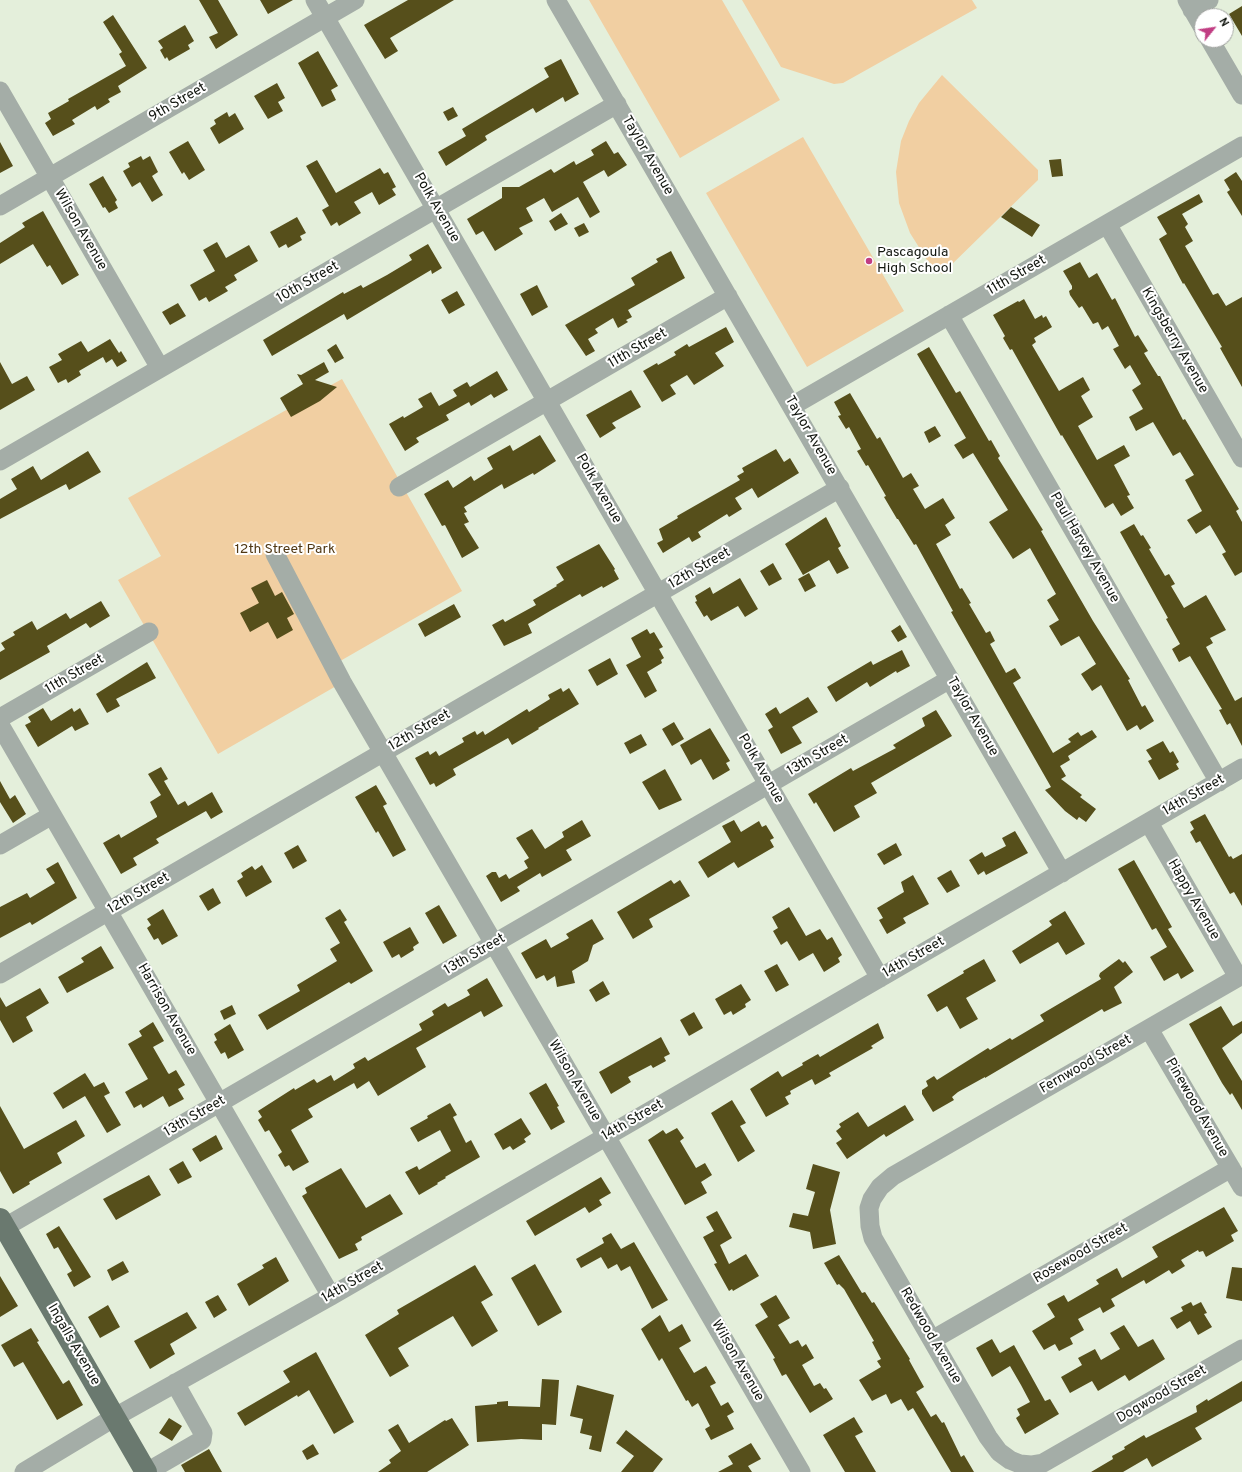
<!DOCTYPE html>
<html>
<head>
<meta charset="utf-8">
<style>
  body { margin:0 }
  #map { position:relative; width:1242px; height:1472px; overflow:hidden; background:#e4efdb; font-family:Overpass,sans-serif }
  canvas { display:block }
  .north { position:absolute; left:1194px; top:8px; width:40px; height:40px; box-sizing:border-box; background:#fff; border:1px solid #a0a29f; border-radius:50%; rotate:60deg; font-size:11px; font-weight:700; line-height:16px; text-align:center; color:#12160f }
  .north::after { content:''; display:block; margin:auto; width:14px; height:18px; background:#c13d83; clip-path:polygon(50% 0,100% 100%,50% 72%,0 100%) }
</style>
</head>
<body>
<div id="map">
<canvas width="1242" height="1472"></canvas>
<div class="north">N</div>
</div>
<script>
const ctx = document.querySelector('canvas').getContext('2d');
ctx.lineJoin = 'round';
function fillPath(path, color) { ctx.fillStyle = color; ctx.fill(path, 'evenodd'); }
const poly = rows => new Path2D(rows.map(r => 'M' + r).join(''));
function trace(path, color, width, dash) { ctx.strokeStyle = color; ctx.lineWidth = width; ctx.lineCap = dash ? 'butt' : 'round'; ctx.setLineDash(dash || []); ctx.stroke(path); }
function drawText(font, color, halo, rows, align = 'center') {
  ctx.font = font + ' Overpass,sans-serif'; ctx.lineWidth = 4; ctx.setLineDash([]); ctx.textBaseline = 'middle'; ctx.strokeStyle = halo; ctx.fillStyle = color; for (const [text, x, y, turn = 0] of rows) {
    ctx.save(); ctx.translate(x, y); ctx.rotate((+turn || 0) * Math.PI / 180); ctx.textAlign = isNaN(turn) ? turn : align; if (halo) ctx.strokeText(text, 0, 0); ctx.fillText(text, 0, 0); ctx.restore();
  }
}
const green = poly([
  [589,0,722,0,780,100,680,158],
  [742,0,972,0,977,8,843,83,834,84,781,67],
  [942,75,1038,170,1038,180,942,274,927,260,910,233,899,203,896,172,901,141,909,121,919,103],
  [803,137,904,311,807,367,706,193],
  [342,379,462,591,328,668,338,685,218,754,118,580,161,556,128,498]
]);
const building = poly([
  [199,0,218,0,238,35,216,49,209,37,218,33],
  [260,0,293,0,268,14],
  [408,0,454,0,390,38,398,51,385,59,364,25],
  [1242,6,1242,36,1229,14],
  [113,15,147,68,118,86,121,92,108,99,110,102,97,110,95,106,72,120,75,124,53,136,45,123,51,119,48,113,69,101,68,99,126,66,119,54,122,52,103,22],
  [185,25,194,41,188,45,190,49,169,61,167,57,165,59,160,50,163,48,158,41],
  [318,51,338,86,331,90,336,100,322,107,298,63],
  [561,59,579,94,565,102,563,97,536,113,533,108,485,136,487,140,446,166,438,152,466,136,462,129,549,77,544,68],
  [277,83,285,98,278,102,283,111,268,119,254,96],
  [453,107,458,116,448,121,443,112],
  [227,112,229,117,235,113,244,129,219,144,210,128,216,124,214,120],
  [188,141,205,170,189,180,184,172,182,174,169,152],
  [606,141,614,154,618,152,627,165,608,177,604,170,583,182,600,212,590,218,578,197,552,212,544,198,526,208,533,221,519,228,523,234,495,251,483,231,476,235,467,219,502,198,502,187,519,187,551,169,554,173,574,161,576,165,594,155,591,150],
  [0,142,13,166,0,173],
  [141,156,143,160,150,156,158,172,152,176,163,195,152,202,140,182,132,187,123,171,130,167,128,163],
  [1061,159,1063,176,1052,177,1049,160],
  [317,160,336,193,380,168,384,174,388,172,396,187,392,189,396,195,379,205,372,192,354,202,361,213,339,226,337,222,331,226,322,210,329,206,306,166],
  [1236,172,1242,181,1242,216,1227,192,1230,190,1224,180],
  [103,176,117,200,115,202,118,208,109,213,105,207,103,208,89,184],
  [1199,194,1203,202,1182,214,1188,224,1185,227,1193,241,1185,246,1213,295,1218,293,1226,306,1242,297,1242,387,1220,348,1222,347,1184,283,1183,284,1159,239,1167,234,1157,217],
  [1011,207,1040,225,1032,237,1001,217],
  [43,211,79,275,62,285,50,265,47,267,33,244,0,264,0,243,25,227,22,223],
  [561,213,568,224,555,231,549,221],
  [297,217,306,233,300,236,302,240,288,248,286,244,279,248,270,232],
  [584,223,589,232,579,237,574,228],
  [217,242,226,258,249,245,258,261,234,275,237,280,225,287,228,291,209,302,206,297,199,301,190,285,215,271,203,250],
  [428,244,442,268,432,274,431,270,347,320,344,314,272,356,263,340,343,292,344,294,361,285,363,288,387,275,412,260,409,255],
  [671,251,685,278,628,310,632,317,626,320,628,322,618,328,613,318,595,329,598,333,588,339,595,351,586,356,565,325,635,285,631,278,658,262,656,259],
  [1080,262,1089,278,1097,273,1112,300,1115,298,1135,337,1138,335,1148,351,1144,353,1158,376,1160,376,1183,420,1185,419,1239,509,1236,511,1242,522,1242,572,1235,576,1222,554,1226,552,1210,525,1196,534,1187,520,1202,511,1185,480,1194,475,1180,452,1173,456,1153,422,1136,431,1129,417,1143,409,1132,390,1141,384,1130,365,1125,369,1113,349,1119,346,1108,326,1102,330,1098,322,1093,324,1082,306,1079,308,1070,295,1069,291,1072,289,1072,286,1063,271],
  [537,285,548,307,532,316,520,294],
  [457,291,465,305,449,314,441,300],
  [1024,299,1035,319,1042,315,1043,318,1046,316,1052,327,1034,338,1036,342,1032,345,1059,391,1083,377,1090,390,1081,396,1093,417,1078,426,1097,460,1124,445,1130,456,1114,465,1130,495,1127,496,1134,508,1121,516,1113,503,1105,508,1062,435,1061,436,1012,349,1010,350,1003,338,1005,336,993,315,1018,301,1019,302],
  [178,303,186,316,170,325,162,312],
  [726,327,734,342,715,353,724,366,694,385,687,375,670,385,676,394,662,402,643,371,657,363,658,365,676,355,674,352,687,344,689,347],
  [110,339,119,353,121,351,127,361,117,367,112,359,106,363,103,357,79,371,81,375,68,383,66,379,58,383,49,367,62,360,58,354,81,341,88,352],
  [336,344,344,358,335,363,327,350],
  [929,347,956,393,960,391,989,441,991,440,1000,456,998,458,1043,530,1041,531,1093,621,1130,679,1128,680,1142,707,1145,705,1154,721,1140,730,1137,725,1127,731,1101,685,1092,691,1081,674,1096,664,1079,636,1061,646,1049,626,1059,620,1047,600,1056,594,1030,548,1013,559,989,522,1008,510,973,453,963,459,954,445,966,438,917,354],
  [0,362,12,384,27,376,35,390,0,410],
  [324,362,329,372,315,380,337,387,320,401,291,417,280,398,303,384,297,374,301,375],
  [497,371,508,390,494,398,491,394,471,406,469,402,446,415,449,420,416,438,419,442,405,451,389,424,403,416,404,418,423,407,418,399,431,392,439,406,457,396,453,390,467,382,470,387],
  [631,390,641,407,612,423,616,428,600,438,586,415],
  [850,393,877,439,880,437,903,478,911,473,919,486,913,489,925,509,943,498,955,518,945,525,951,535,936,544,960,589,962,588,971,603,969,604,986,633,990,631,995,641,990,644,1006,673,1015,668,1021,678,1013,683,1053,753,1071,742,1068,739,1078,732,1081,736,1092,730,1097,737,1068,756,1070,760,1060,766,1066,776,1061,779,1082,795,1080,797,1096,809,1086,822,1079,817,1077,820,1065,811,1045,790,1051,787,951,612,953,611,916,544,914,545,898,519,897,519,884,497,886,496,868,465,866,466,857,451,861,449,849,427,846,429,838,416,841,415,834,402],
  [935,426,941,436,929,443,924,432],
  [540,435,556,461,534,475,533,473,504,489,502,484,464,507,467,512,464,513,469,522,464,524,479,548,462,558,445,525,442,526,424,494,448,480,453,488,471,476,474,481,493,469,487,458,510,445,513,451],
  [776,449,784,462,790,458,799,473,758,498,752,488,735,498,742,509,729,517,727,514,698,532,701,537,692,542,689,537,663,553,657,543,663,540,659,529,678,518,677,516,740,480,737,476,744,472,742,468],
  [88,451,101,472,69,490,66,484,0,519,0,499,17,489,11,479,33,466,41,480],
  [826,517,841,546,838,548,849,568,837,574,829,560,803,575,785,544],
  [1134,524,1141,536,1143,535,1151,548,1149,549,1165,576,1169,574,1175,584,1171,586,1184,608,1206,595,1226,630,1210,638,1213,643,1206,647,1235,701,1242,697,1242,746,1230,723,1227,725,1219,710,1222,709,1190,656,1179,662,1172,649,1180,644,1166,619,1168,618,1120,532],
  [599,544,615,569,614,570,619,579,603,588,602,586,582,597,580,594,550,611,528,624,532,633,504,646,492,625,503,619,505,622,536,605,533,600,557,586,556,585,564,580,556,567],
  [773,563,782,579,769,586,760,571],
  [809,573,816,586,805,592,798,579],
  [740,578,758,609,745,617,738,606,711,621,707,615,704,617,695,602,697,601,695,596,710,587,713,594],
  [267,580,275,596,282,592,294,614,287,618,293,630,277,639,268,622,250,632,240,613,259,603,251,588],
  [101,601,110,616,90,628,86,623,47,646,50,652,0,680,0,652,5,649,1,643,15,635,13,632,32,621,37,630,66,613,70,619],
  [454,604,461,617,425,637,418,624],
  [900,625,907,637,898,642,891,631],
  [647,629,650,634,654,632,663,647,659,649,664,658,661,660,662,663,647,672,657,691,645,698,626,665,641,657,631,638],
  [902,650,910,666,897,673,896,671,870,687,867,682,836,702,827,687,871,661,873,665],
  [610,658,618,674,597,686,588,670],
  [147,662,156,678,116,699,120,706,107,713,96,694],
  [561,688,563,692,569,688,579,704,538,728,539,729,512,745,508,738,453,769,456,775,436,787,434,783,430,785,415,758,428,751,430,755,436,751,439,756,464,742,462,738,475,731,477,735,483,731,485,735,527,709,529,712,550,699,548,695],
  [808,697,818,712,792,727,802,743,781,754,768,730,773,727,765,714,776,707,780,714],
  [43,708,51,721,72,708,74,712,80,708,89,724,75,731,72,726,38,747,25,725,31,722,28,717],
  [936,710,952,736,871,783,877,793,854,806,860,817,834,832,816,802,814,804,808,794,851,768,853,771,896,748,893,745,925,726,922,718],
  [674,722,684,739,672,746,662,729],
  [710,728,730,761,726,763,730,770,713,780,701,759,691,765,680,745],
  [641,734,647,745,630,754,624,743],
  [1163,741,1170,753,1173,751,1179,762,1176,764,1179,769,1159,780,1148,761,1152,759,1146,750],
  [161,767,168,779,164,781,178,805,185,801,188,806,212,792,223,812,211,819,206,811,156,839,159,843,133,858,137,865,121,874,103,843,119,834,121,838,157,817,157,816,150,802,161,795,148,774],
  [665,769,682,800,659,810,642,782],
  [0,781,10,799,15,795,26,814,13,823,0,802],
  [376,785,387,804,383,806,406,850,393,857,378,831,376,833,355,797],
  [1205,814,1229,857,1231,856,1233,859,1242,854,1242,906,1234,892,1230,894,1200,841,1196,843,1190,832,1194,829,1190,822],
  [582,820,591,836,566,850,572,860,542,877,540,873,517,887,520,891,501,902,486,876,492,872,496,872,499,878,506,874,509,879,528,868,524,861,529,858,516,838,532,829,545,849,564,837,562,832],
  [734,820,741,832,759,821,762,827,766,825,774,838,770,840,774,847,738,868,734,862,708,878,698,862,731,842,722,826],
  [1015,831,1028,853,986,875,984,871,978,875,969,860,982,852,985,857,1006,846,1002,838],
  [896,843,902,855,884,865,877,854],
  [298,845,307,861,293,869,284,853],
  [1134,860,1172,927,1168,929,1194,971,1181,979,1178,973,1164,981,1150,957,1167,947,1156,928,1152,930,1118,869],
  [58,862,77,898,32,925,30,922,0,938,0,907,27,893,30,898,55,883,46,869],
  [262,865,272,882,246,897,237,881,243,877,241,873,252,866,255,870],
  [951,870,960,886,947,893,937,878],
  [913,875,929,904,903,918,906,923,887,934,879,920,883,918,877,908,904,892,901,882],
  [671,880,674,884,680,880,690,896,649,919,653,927,633,939,617,912],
  [213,888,221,903,208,911,199,896],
  [439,905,457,936,443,944,425,913],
  [789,907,806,936,820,929,827,940,832,937,842,955,838,958,840,962,824,972,813,953,799,961,787,941,781,945,773,931,778,928,772,917],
  [163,909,178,936,162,945,158,938,154,940,147,928,151,925,147,919],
  [340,909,347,920,344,922,373,971,351,984,349,982,267,1030,258,1015,300,991,297,985,337,961,330,949,340,943,325,918],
  [1065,911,1085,944,1066,955,1058,942,1020,964,1012,951,1048,928,1052,925,1049,921],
  [592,919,604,939,593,945,588,961,572,971,575,983,557,987,555,976,547,981,544,975,536,979,521,953,546,939,551,948,569,938,566,934],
  [410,927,419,943,413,947,414,950,401,958,399,954,392,958,383,942],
  [101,946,114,968,67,993,58,977,84,962,81,958],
  [984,959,996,981,966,998,978,1019,960,1029,947,1006,937,1012,927,995,964,973,963,971],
  [1119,959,1123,963,1125,961,1133,972,1114,987,1122,1003,1104,1012,1102,1009,985,1078,985,1077,958,1092,952,1097,954,1100,933,1112,922,1094,922,1090,928,1086,926,1081,934,1076,937,1080,988,1048,990,1050,1010,1038,1012,1040,1044,1021,1040,1015,1101,979,1099,976,1100,973],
  [777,964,789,985,776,992,764,971],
  [487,978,503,1006,484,1017,481,1011,416,1048,426,1067,378,1096,369,1081,357,1089,354,1083,308,1109,313,1117,291,1130,309,1162,293,1171,289,1165,285,1167,278,1155,282,1152,269,1130,265,1132,258,1120,262,1117,258,1111,294,1088,295,1090,314,1079,317,1083,331,1075,334,1081,355,1068,353,1064,365,1057,368,1061,422,1030,419,1024,434,1015,432,1011,445,1003,448,1007,470,995,467,990],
  [603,981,610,994,596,1002,589,990],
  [741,984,751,1000,745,1004,746,1007,733,1015,731,1011,724,1015,715,999],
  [40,988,49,1003,26,1017,33,1031,13,1043,0,1020,0,997,6,1007],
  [232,1005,236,1014,224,1020,220,1011],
  [1221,1006,1233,1026,1242,1021,1242,1033,1222,1048,1242,1081,1242,1110,1232,1093,1230,1095,1222,1083,1189,1024],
  [694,1012,703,1028,689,1036,680,1020],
  [153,1022,164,1041,153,1047,168,1073,169,1074,176,1070,185,1085,178,1089,184,1099,169,1107,163,1096,143,1108,141,1104,134,1108,125,1092,148,1079,128,1044,142,1036,139,1031],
  [878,1023,884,1038,871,1046,873,1048,829,1073,831,1076,815,1085,812,1079,790,1091,791,1094,785,1097,789,1104,766,1117,750,1089,778,1071,782,1077,803,1065,802,1063,818,1054,820,1057],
  [230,1024,244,1050,228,1059,225,1052,221,1054,214,1042,217,1040,214,1034],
  [661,1037,670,1054,664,1057,666,1061,653,1068,651,1065,628,1077,631,1082,611,1094,599,1072],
  [85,1073,94,1087,104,1082,110,1093,104,1096,121,1125,107,1133,85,1096,63,1109,53,1093],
  [546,1083,559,1106,557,1107,565,1122,551,1130,529,1093],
  [732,1100,746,1123,740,1126,755,1151,738,1162,711,1113],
  [450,1103,457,1115,453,1117,466,1143,471,1140,480,1157,445,1177,446,1178,437,1183,438,1184,419,1195,405,1172,417,1166,419,1170,451,1151,440,1130,418,1142,410,1128,428,1118,427,1116],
  [905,1105,914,1120,886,1137,884,1134,847,1159,836,1143,842,1139,836,1131,841,1127,839,1124,858,1112,868,1127],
  [0,1106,24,1149,76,1120,85,1136,57,1153,62,1163,29,1182,30,1184,13,1194,0,1171],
  [521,1118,531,1134,524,1139,526,1142,513,1150,510,1146,503,1150,494,1134],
  [677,1128,684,1138,680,1141,696,1168,705,1163,712,1175,701,1182,707,1193,685,1205,648,1140,663,1130,666,1134],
  [216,1135,223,1149,200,1162,192,1149],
  [183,1161,192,1177,178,1184,169,1169],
  [813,1164,840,1172,830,1210,836,1244,813,1249,810,1232,789,1227,793,1213,808,1216,815,1192,806,1189],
  [341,1168,366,1208,390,1194,403,1214,361,1237,362,1240,355,1244,358,1250,339,1259,302,1196,307,1193,305,1188],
  [149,1175,161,1195,116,1220,103,1199],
  [601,1177,611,1193,599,1200,602,1205,589,1213,585,1207,580,1210,535,1236,526,1221],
  [1224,1207,1238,1231,1231,1235,1234,1241,1206,1257,1203,1251,1199,1252,1198,1250,1181,1260,1185,1266,1172,1274,1169,1270,1146,1284,1144,1280,1111,1299,1115,1306,1103,1313,1100,1307,1078,1319,1084,1330,1070,1338,1073,1344,1059,1351,1055,1344,1044,1350,1032,1331,1055,1317,1047,1304,1064,1295,1068,1302,1099,1284,1096,1280,1117,1268,1122,1278,1158,1257,1152,1247],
  [717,1211,732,1238,720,1245,729,1264,746,1254,759,1276,733,1291,732,1289,729,1291,714,1264,717,1263,703,1237,714,1231,706,1217],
  [59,1226,91,1277,74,1287,67,1274,72,1271,58,1247,54,1249,46,1234],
  [611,1233,621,1249,634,1242,668,1300,652,1309,630,1266,621,1271,617,1264,608,1269,601,1257,581,1268,576,1259,604,1243,602,1238],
  [839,1255,862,1293,865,1292,872,1303,874,1302,910,1359,909,1360,924,1387,916,1392,931,1417,936,1414,942,1423,944,1422,961,1457,964,1455,974,1472,951,1472,913,1408,908,1411,901,1399,891,1404,886,1394,872,1401,859,1380,881,1367,877,1361,881,1359,872,1342,874,1341,844,1289,839,1284,837,1285,824,1263],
  [276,1257,289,1281,249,1306,237,1284,264,1268,262,1265],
  [123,1261,129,1272,112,1281,107,1270],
  [535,1264,562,1312,538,1326,511,1278],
  [475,1265,493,1295,481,1302,498,1331,472,1347,453,1316,398,1348,409,1366,390,1377,365,1335,399,1314,397,1310],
  [1232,1267,1242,1268,1242,1301,1226,1298],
  [0,1276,18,1306,0,1317],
  [218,1295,227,1310,214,1318,205,1302],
  [776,1295,790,1318,778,1325,790,1344,798,1340,802,1347,806,1344,814,1358,802,1365,814,1386,820,1383,824,1389,826,1388,833,1399,810,1413,786,1374,782,1376,773,1359,775,1358,755,1325,768,1317,760,1304],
  [1191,1302,1193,1306,1201,1302,1207,1313,1204,1314,1212,1327,1198,1335,1190,1321,1177,1329,1170,1318,1183,1311,1181,1307],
  [108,1305,120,1327,100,1338,88,1317],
  [187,1312,197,1328,170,1344,175,1354,150,1369,134,1341],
  [660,1315,669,1332,682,1324,691,1341,679,1348,694,1373,706,1366,716,1383,710,1386,721,1406,728,1402,734,1412,727,1416,734,1429,711,1440,705,1429,710,1426,698,1403,692,1407,688,1400,686,1401,662,1358,659,1361,641,1329],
  [1124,1325,1138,1347,1153,1339,1165,1359,1129,1381,1125,1375,1098,1391,1092,1381,1070,1393,1061,1377,1082,1365,1078,1358,1095,1349,1101,1360,1120,1349,1110,1333],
  [31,1328,39,1341,37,1342,63,1384,69,1380,83,1405,57,1420,23,1362,14,1367,1,1345],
  [992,1339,1000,1353,1014,1345,1045,1401,1050,1399,1059,1414,1025,1434,1016,1418,1020,1415,1017,1409,1030,1402,1021,1385,1010,1366,992,1377,976,1348],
  [316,1352,354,1422,334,1434,309,1390,298,1397,297,1395,245,1426,237,1413,290,1382,283,1371],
  [542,1379,559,1380,556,1425,542,1424,542,1440,521,1439,477,1442,475,1406,497,1404,497,1402,508,1401,508,1406,540,1407],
  [1242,1381,1242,1401,1195,1428,1202,1439,1152,1467,1147,1458,1123,1472,1091,1472,1113,1459,1112,1456,1125,1449,1124,1447,1144,1435,1146,1438,1197,1412,1196,1406,1207,1399,1208,1401],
  [577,1385,614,1395,601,1452,589,1449,592,1436,580,1433,583,1419,570,1416],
  [854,1417,863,1432,855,1436,876,1472,845,1472,823,1435],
  [169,1418,182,1426,172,1441,159,1433],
  [452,1418,469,1445,427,1472,378,1472,391,1463,389,1460,401,1451,388,1430,398,1424,409,1443,445,1420,446,1421],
  [626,1430,663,1459,653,1472,621,1472,634,1456,616,1443],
  [751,1443,761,1459,748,1466,752,1472,718,1472,733,1464,728,1456],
  [313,1444,319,1454,307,1460,302,1451],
  [209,1449,222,1472,185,1472,181,1465]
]);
const minor = poly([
  [315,0,880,978],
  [556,0,1062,873],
  [1187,0,1202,26],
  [1192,10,1209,0],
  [1210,40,1242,95],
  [0,91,160,368],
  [0,206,355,0],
  [1107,224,1242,458],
  [949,315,1219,782],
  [792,406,1242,146],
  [0,461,617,104],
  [399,487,728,296],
  [275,554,342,682,801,1472],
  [0,718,149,632],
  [0,725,331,1296],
  [1149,823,1238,977],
  [0,845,52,815],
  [0,974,840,488],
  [1242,975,893,1176,880,1187,872,1199,869,1208,870,1226,873,1238,988,1437,999,1452,1010,1460,1020,1464,1031,1465,1043,1463,1242,1349],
  [1149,1029,1242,1187],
  [0,1230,950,679],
  [932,1340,1231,1168],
  [24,1472,115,1417,331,1296,1242,768],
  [147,1472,202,1440,203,1433,175,1383]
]);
const major = poly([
  [0,1219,146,1472]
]);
const markers = [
  [869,261,4,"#c13d83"]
];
const streetNames = [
  ["9th Street",178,103,-30],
  ["Taylor Avenue",647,156,60],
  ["Polk Avenue",436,208,60],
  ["Wilson Avenue",80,230,60],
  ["11th Street",1017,276,-30],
  ["10th Street",308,283,-30],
  ["Kingsberry Avenue",1174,341,60],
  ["11th Street",638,349,-30],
  ["Taylor Avenue",810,436,60],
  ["Polk Avenue",598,489,60],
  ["Paul Harvey Avenue",1084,548,60],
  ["12th Street",700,569,-30],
  ["11th Street",75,675,-30],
  ["Taylor Avenue",972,717,60],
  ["12th Street",420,731,-30],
  ["13th Street",818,756,-30],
  ["Polk Avenue",760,769,60],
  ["14th Street",1194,796,-30],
  ["12th Street",139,894,-30],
  ["Happy Avenue",1193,900,60],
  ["13th Street",475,955,-30],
  ["14th Street",914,958,-30],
  ["Harrison Avenue",166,1010,60],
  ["Fernwood Street",1086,1065,-30],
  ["Wilson Avenue",574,1081,60],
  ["Pinewood Avenue",1196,1108,60],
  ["13th Street",195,1117,-30],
  ["14th Street",633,1121,-30],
  ["Rosewood Street",1081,1254,-30],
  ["14th Street",353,1283,-30],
  ["Redwood Avenue",930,1336,60],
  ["Ingalls Avenue",73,1345,60],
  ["Wilson Avenue",737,1361,60],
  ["Dogwood Street",1162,1395,-30]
];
const poiNames = [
  ["Pascagoula",877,253],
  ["High School",877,269]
];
const parkNames = [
  ["12th Street Park",285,550]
];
fillPath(green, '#f1cfa2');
fillPath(building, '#564f1b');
trace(minor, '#a4ada7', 19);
trace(major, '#6a796f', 22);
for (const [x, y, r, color] of markers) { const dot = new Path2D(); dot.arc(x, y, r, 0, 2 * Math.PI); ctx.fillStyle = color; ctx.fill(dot); trace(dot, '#fff', 1.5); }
drawText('14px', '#12160f', '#fff', streetNames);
drawText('14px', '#12160f', '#fff', poiNames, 'left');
drawText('14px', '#503814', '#fff', parkNames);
</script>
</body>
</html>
